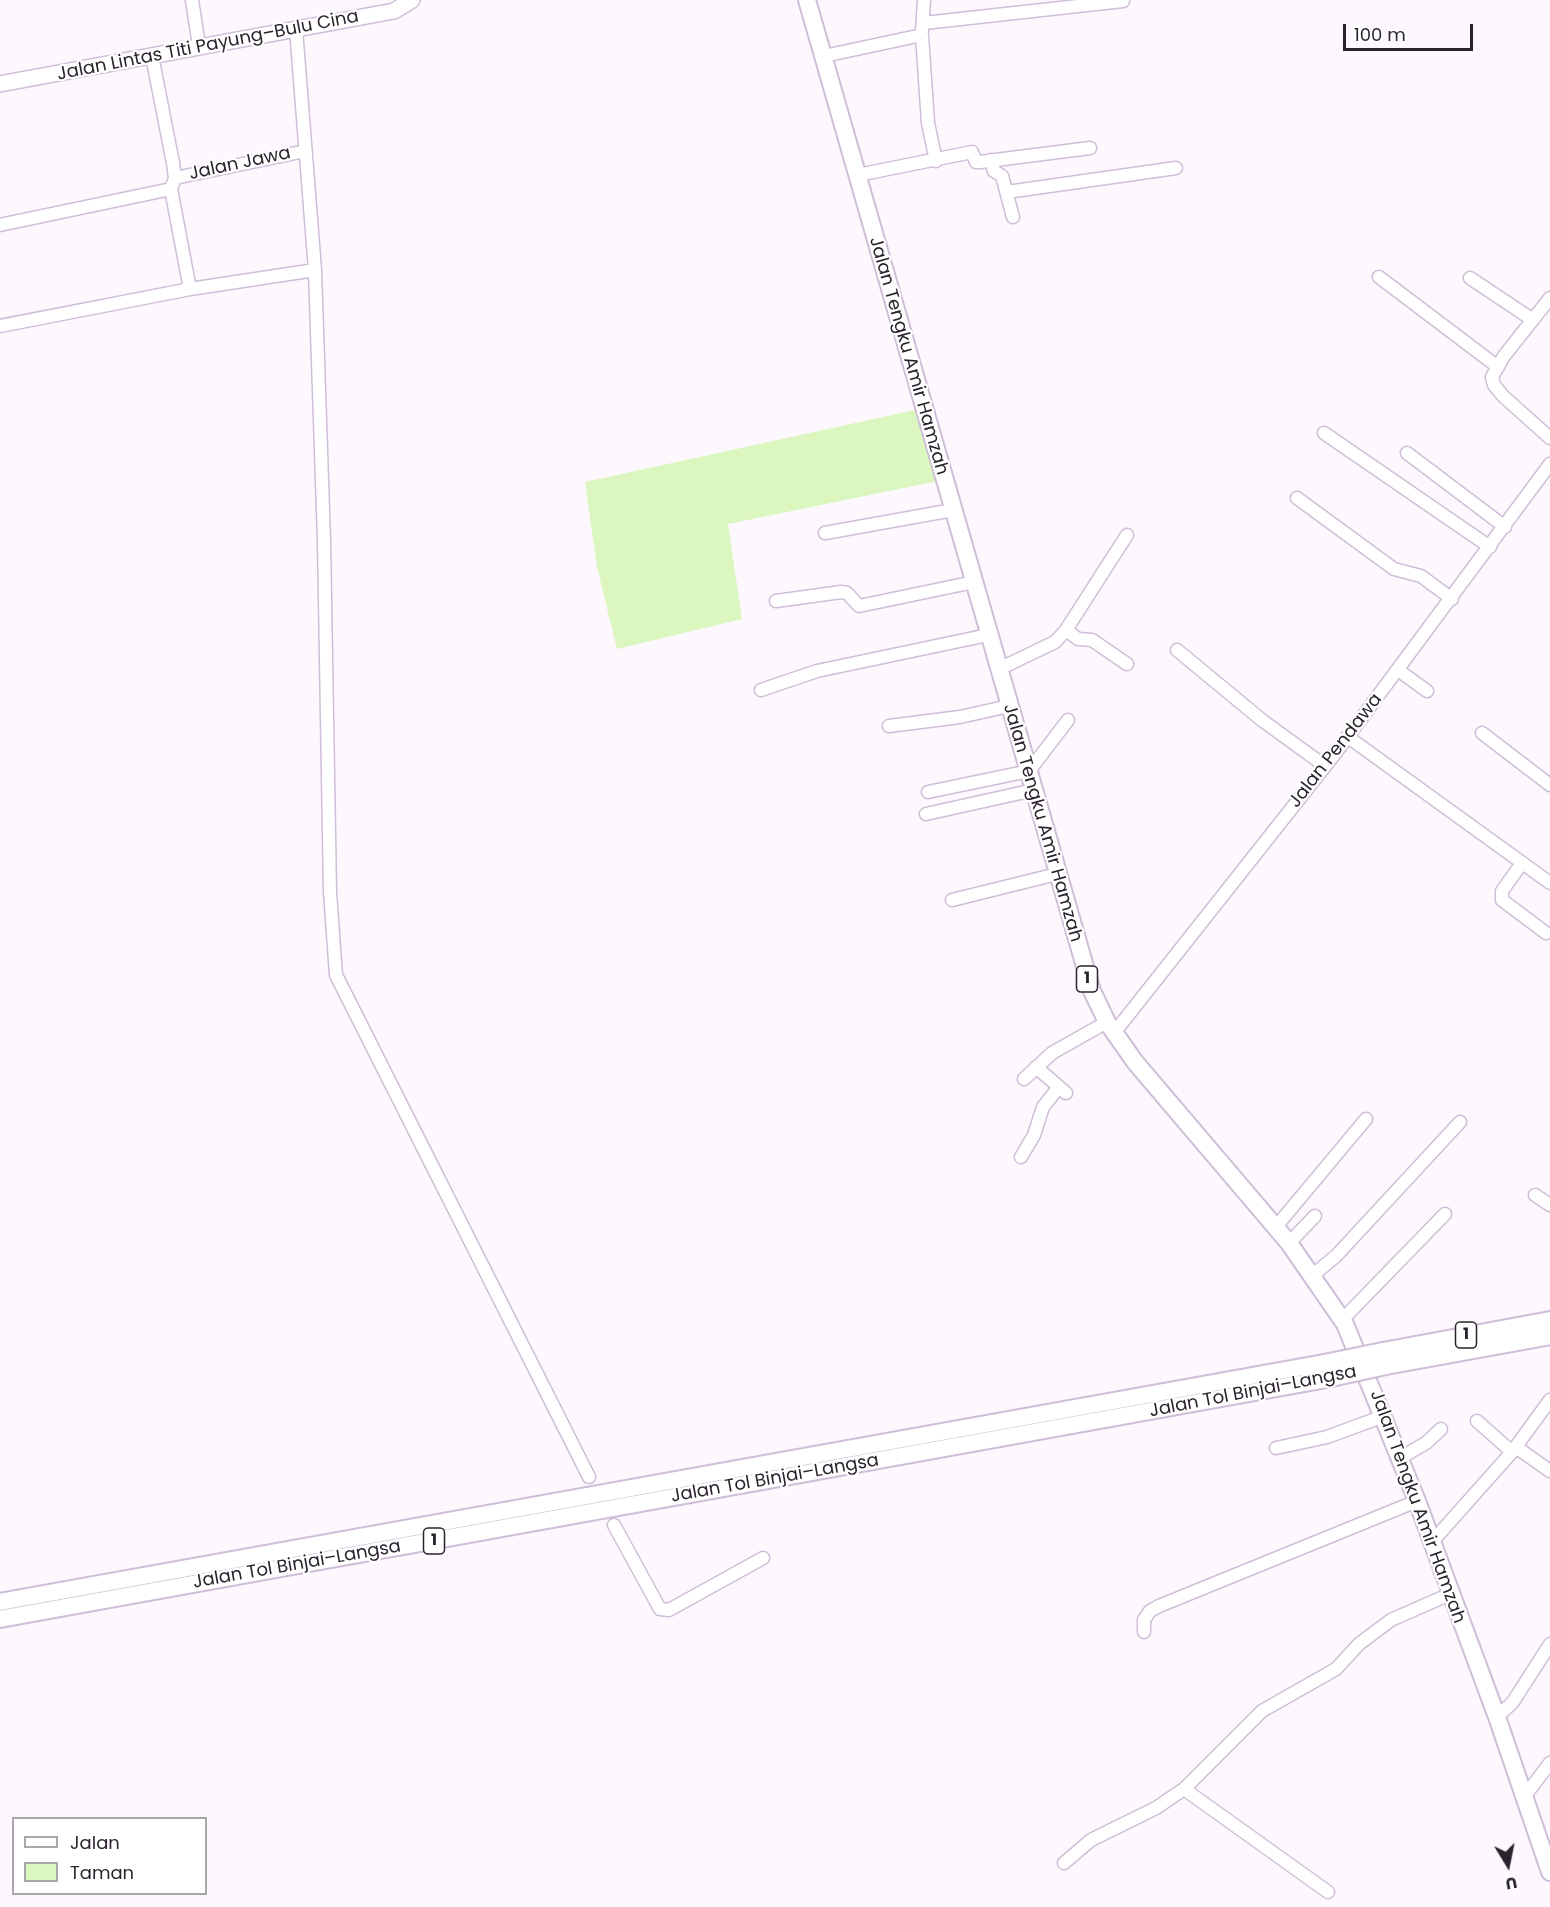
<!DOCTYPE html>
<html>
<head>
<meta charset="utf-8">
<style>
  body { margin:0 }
  #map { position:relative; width:1550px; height:1907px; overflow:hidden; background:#fcf8fe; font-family:Poppins,sans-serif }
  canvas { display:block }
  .legend { position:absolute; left:12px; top:1817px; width:195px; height:78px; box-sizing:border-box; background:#fff; border:2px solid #aaa7ab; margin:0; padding:8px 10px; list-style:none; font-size:18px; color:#2a232d }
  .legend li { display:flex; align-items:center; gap:12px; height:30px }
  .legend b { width:30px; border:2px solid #aaa7ab }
  .north { position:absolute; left:1478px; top:1835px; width:60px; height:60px; -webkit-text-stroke:4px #fff; paint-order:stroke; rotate:170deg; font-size:16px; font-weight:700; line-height:24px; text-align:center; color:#2a232d }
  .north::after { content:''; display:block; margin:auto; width:21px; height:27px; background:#2a232d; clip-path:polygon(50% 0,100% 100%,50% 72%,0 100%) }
  .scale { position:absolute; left:1343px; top:24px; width:130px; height:27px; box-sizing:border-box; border:3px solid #2a232d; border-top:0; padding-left:8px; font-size:18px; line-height:21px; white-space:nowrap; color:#2a232d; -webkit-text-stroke:4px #fff; paint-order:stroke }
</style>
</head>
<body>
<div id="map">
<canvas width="1550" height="1907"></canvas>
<ul class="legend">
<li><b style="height:8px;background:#fff"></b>Jalan</li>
<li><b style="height:16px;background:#dbf6bf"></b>Taman</li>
</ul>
<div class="north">U</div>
<div class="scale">100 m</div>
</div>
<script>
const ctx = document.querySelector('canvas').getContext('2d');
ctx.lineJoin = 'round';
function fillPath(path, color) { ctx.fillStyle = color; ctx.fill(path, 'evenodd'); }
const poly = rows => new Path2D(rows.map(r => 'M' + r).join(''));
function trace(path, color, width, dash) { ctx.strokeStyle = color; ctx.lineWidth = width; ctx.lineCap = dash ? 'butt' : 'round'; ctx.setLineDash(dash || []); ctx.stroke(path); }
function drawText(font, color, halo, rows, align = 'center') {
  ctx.font = font + ' Poppins,sans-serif'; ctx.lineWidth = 4.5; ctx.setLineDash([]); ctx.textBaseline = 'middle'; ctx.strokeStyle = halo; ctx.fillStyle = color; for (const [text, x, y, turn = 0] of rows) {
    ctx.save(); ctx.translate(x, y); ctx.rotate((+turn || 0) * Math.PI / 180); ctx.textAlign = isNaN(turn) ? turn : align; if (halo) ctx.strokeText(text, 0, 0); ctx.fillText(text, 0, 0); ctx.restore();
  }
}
const green = poly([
  [915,410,938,481,728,524,742,619,617,649,597,567,585,482]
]);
const minor = poly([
  [192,0,199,46],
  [924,23,1123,1],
  [296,29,315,270,324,541,330,892,336,975,589,1477],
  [922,31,924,0],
  [152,56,173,163,175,178,171,189,190,289],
  [824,56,922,35,928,123,936,161],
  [991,160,994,171,1002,176,1013,217],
  [858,175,972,152,976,162,980,162,1090,148],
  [175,178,305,151],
  [1007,192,1176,168],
  [0,225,171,189],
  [1379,277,1498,367],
  [1470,278,1533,320],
  [1550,298,1504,356,1492,377,1494,385,1503,396,1550,438],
  [0,326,190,289,315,270],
  [1324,433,1490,547],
  [1407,453,1505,527],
  [1297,498,1394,569,1421,576,1452,599],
  [825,533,953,510],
  [776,601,841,592,847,593,859,606,974,582],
  [1066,630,1078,639,1092,640,1127,664],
  [1177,650,1263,721,1325,766],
  [999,669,1055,642,1066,630,1127,535],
  [1398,670,1427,691],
  [761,690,817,671,988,635],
  [889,726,960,717,1009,706],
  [1482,733,1550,785],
  [1348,737,1550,883],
  [928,792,1029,771,1068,720],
  [926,814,1034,790],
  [1522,863,1502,891,1502,900,1546,933],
  [952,900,1057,874],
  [1114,1033,1337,751,1550,464],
  [1036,1067,1066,1093],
  [1024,1079,1052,1053,1107,1022],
  [1021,1157,1034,1135,1043,1107,1059,1087],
  [1535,1195,1550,1205],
  [1275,1228,1366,1119],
  [1289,1243,1315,1216],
  [1313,1275,1336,1256,1460,1122],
  [1342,1320,1445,1214],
  [1477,1421,1512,1452],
  [1516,1447,1550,1471],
  [1276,1448,1327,1437,1384,1416],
  [1400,1458,1426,1443,1441,1429],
  [614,1525,660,1609,669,1610,763,1558],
  [1431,1543,1512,1452,1550,1400],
  [1144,1632,1144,1620,1150,1611,1159,1606,1417,1501],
  [1497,1717,1513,1702,1550,1644],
  [1524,1797,1550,1763],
  [1064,1863,1091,1840,1156,1808,1184,1789],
  [1328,1892,1184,1789,1262,1711,1336,1669,1359,1644,1391,1620,1450,1594]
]);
const major = poly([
  [0,84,394,11,412,0]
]);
const highway = poly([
  [807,0,1092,991,1107,1022,1135,1062,1289,1243,1345,1324,1417,1501,1497,1717,1550,1872],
  [1383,1351,1550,1320],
  [1386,1366,1550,1336],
  [0,1602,1324,1363],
  [0,1619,1327,1379]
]);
const highwayBridge = poly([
  [1324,1363,1383,1351],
  [1327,1379,1386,1366]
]);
const shields = [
  [1087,979,21],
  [1466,1335,21],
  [434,1541,21]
];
const shieldNames = [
  ["1",1087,979],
  ["1",1466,1335],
  ["1",434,1541]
];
const streetNames = [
  ["Jalan Lintas Titi Payung–Bulu Cina",208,46,-11],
  ["Jalan Jawa",240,164,-12],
  ["Jalan Tengku Amir Hamzah",908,356,74],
  ["Jalan Pendawa",1336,751,-52],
  ["Jalan Tengku Amir Hamzah",1042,823,74],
  ["Jalan Tol Binjai–Langsa",1253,1392,-11],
  ["Jalan Tol Binjai–Langsa",775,1479,-10],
  ["Jalan Tengku Amir Hamzah",1417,1507,70],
  ["Jalan Tol Binjai–Langsa",297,1565,-10]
];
fillPath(green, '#dbf6bf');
trace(minor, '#cfbed8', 15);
trace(major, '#cfbed8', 18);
trace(highway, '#cfbed8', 20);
trace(minor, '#fff', 12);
trace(major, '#fff', 15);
trace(highway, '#fff', 16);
trace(highwayBridge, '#cfbed8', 20, []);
trace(highwayBridge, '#fff', 16);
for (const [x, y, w] of shields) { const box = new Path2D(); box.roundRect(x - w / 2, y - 13, w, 26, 4.5); ctx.fillStyle = '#fff'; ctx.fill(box); trace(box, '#2a232d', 1.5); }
drawText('bold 16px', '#2a232d', null, shieldNames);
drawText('18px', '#2a232d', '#fff', streetNames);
</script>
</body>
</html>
